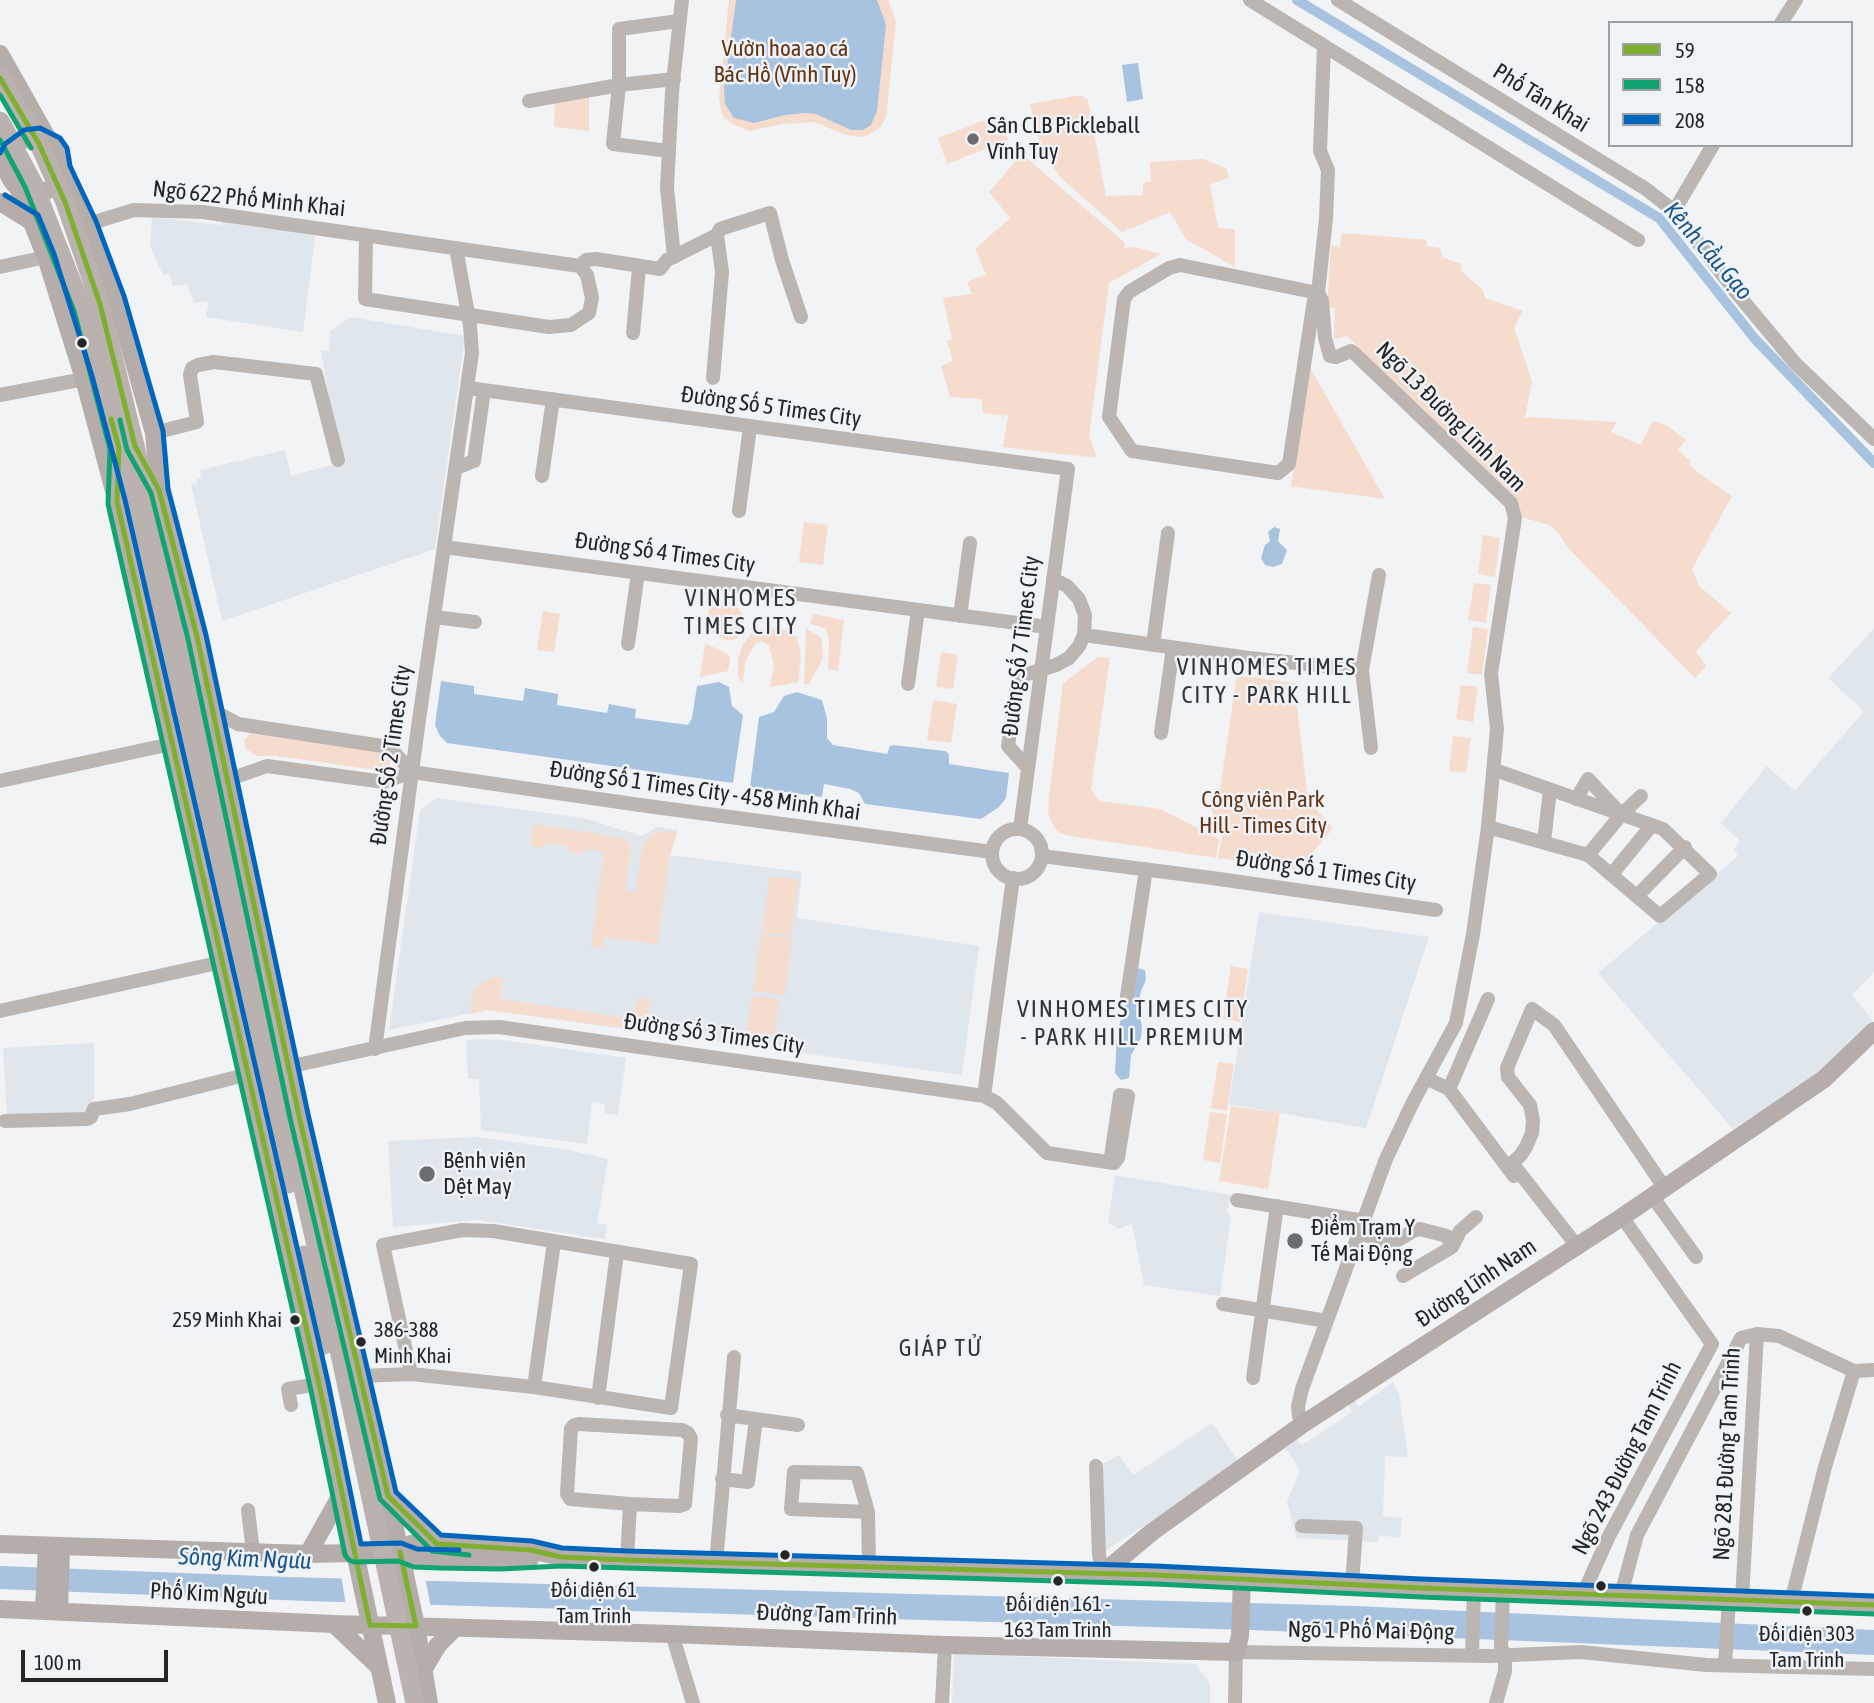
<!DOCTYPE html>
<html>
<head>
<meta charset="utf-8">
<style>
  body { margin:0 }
  #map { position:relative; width:1874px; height:1703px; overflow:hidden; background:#f1f3f5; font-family:"Asap Condensed",sans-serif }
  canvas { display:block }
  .legend { position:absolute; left:1608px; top:21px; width:245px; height:126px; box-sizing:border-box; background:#eff3f7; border:2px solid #9ea1a3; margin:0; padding:9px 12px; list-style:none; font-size:21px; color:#242526 }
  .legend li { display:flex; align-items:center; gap:14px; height:35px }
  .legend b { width:35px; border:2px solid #9ea1a3 }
  .scale { position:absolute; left:21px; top:1650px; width:147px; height:32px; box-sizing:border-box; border:4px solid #242526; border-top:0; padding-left:9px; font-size:21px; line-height:24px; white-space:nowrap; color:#242526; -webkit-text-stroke:5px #eff3f7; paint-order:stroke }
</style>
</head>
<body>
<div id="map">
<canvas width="1874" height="1703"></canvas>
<ul class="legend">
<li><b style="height:9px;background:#7eaf2e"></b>59</li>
<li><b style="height:9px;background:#11a471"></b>158</li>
<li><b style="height:9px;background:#0065bd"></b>208</li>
</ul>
<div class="scale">100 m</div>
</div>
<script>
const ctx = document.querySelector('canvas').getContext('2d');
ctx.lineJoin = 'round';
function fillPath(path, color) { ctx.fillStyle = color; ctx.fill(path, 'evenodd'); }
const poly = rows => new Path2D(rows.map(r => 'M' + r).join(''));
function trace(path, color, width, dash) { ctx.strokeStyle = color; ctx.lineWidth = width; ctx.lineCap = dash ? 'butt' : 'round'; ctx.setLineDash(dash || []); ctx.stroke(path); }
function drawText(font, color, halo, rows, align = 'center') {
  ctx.font = font + ' "Asap Condensed",sans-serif'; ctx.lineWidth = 5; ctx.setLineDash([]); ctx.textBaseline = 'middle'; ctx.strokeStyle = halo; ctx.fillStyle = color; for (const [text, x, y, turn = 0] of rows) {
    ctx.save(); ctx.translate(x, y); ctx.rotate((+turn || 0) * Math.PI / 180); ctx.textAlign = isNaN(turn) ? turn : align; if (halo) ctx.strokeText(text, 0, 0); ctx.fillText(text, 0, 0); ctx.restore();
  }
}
const built = poly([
  [152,217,221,225,223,218,316,230,303,332,206,317,209,301,194,303,187,284,173,286,169,273,163,275,150,246],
  [351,317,465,336,435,549,222,621,191,484,197,483,197,479,201,478,200,470,285,450,291,476,340,463,321,350,329,351,330,331],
  [1874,629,1874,972,1852,995,1874,1022,1819,1074,1733,1129,1598,973,1738,856,1734,850,1740,841,1721,823,1767,766,1795,791,1864,711,1828,678],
  [436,798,583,818,642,836,657,827,678,830,670,855,802,872,797,918,979,946,962,1075,487,1010,389,1030,420,810],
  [1259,912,1429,937,1366,1128,1229,1104],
  [475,1039,503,1040,626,1058,618,1115,604,1113,605,1104,592,1102,587,1144,481,1130,479,1079,468,1079,466,1041],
  [94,1043,94,1097,88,1113,7,1118,3,1048],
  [477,1137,569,1150,608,1159,597,1223,607,1225,605,1239,477,1220,393,1227,388,1141],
  [1115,1175,1231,1195,1227,1212,1231,1216,1220,1296,1144,1285,1132,1224,1118,1229,1108,1222],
  [1393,1382,1399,1394,1408,1457,1385,1456,1383,1516,1402,1518,1400,1538,1379,1535,1378,1542,1297,1538,1287,1502,1300,1470,1285,1448,1296,1439,1302,1445,1352,1412,1348,1405,1355,1401,1358,1407],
  [1212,1423,1240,1464,1105,1551,1100,1465,1119,1455,1133,1475],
  [954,1654,1196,1664,1210,1684,1210,1703,952,1703]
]);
const green = poly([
  [729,0,888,0,896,21,886,117,880,128,864,137,845,135,815,122,782,124,749,131,732,124,722,115,719,98],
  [1081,95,1088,100,1106,196,1143,195,1143,183,1151,181,1150,162,1204,159,1227,169,1229,178,1210,184,1218,228,1235,229,1235,267,1186,239,1170,212,1122,232,1060,177,1041,149,1030,104],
  [589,96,589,131,554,127,555,100],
  [998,115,1008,140,947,164,938,138],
  [1022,154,1125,243,1124,248,1135,247,1161,254,1109,283,1089,436,1097,458,1003,447,1008,416,983,413,982,399,950,397,941,366,953,361,947,341,952,339,943,298,972,294,967,282,986,274,975,249,1010,218,989,192],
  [1342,233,1427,240,1426,246,1440,248,1442,257,1461,264,1462,272,1483,290,1485,298,1523,311,1514,328,1532,382,1525,417,1617,422,1611,432,1640,445,1653,421,1666,425,1686,440,1678,450,1691,461,1689,464,1700,474,1732,496,1692,569,1699,586,1731,613,1696,651,1706,667,1695,678,1568,548,1560,535,1550,525,1517,516,1512,503,1347,336,1334,339,1335,308,1327,306,1331,245,1340,248],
  [1309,366,1385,499,1291,486],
  [804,522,828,525,823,565,799,562],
  [1483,535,1500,538,1495,577,1478,574],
  [1474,583,1491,585,1486,623,1468,620],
  [709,604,737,607,742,613,744,619,742,631,738,638,728,641,706,630],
  [543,611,560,614,554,652,537,650],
  [813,614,844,620,838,671,828,669,829,639,825,628,810,624],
  [1473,627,1488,629,1482,675,1467,673],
  [766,628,783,629,797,637,801,657,798,682,770,687,774,665,769,646,762,641,755,644,745,662,743,684,738,677,738,659,743,644,755,629],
  [806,628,821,637,822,644,823,658,809,684,804,684],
  [705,643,729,655,730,659,728,671,700,677],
  [941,652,958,655,953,689,936,687],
  [1098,657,1110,658,1091,789,1099,801,1160,809,1219,839,1216,858,1065,835,1057,831,1052,823,1048,813,1049,798,1063,683],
  [1237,675,1294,683,1308,800,1333,828,1298,870,1218,858,1222,836,1211,808,1218,803],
  [1461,685,1478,687,1473,722,1456,719],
  [933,700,957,704,951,743,927,740],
  [250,733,384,753,389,756,390,765,383,771,276,756,257,756,246,749,244,741],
  [1453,736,1471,738,1466,773,1449,771],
  [533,824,624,838,631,846,625,890,636,892,643,844,653,833,664,831,677,832,670,855,657,944,604,937,602,948,591,947,604,852,584,849,583,854,568,852,568,846,546,843,544,848,530,846],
  [770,876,799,880,791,936,762,932],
  [761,934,792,938,785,995,753,991],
  [1231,966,1248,969,1240,1022,1223,1019],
  [494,977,503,978,500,999,634,1019,638,998,650,1000,645,1031,487,1010,470,1014,474,990,486,980],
  [752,996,779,999,773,1042,746,1038],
  [1218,1062,1234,1064,1227,1111,1211,1108],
  [1231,1106,1280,1113,1268,1189,1219,1181],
  [1210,1112,1227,1114,1220,1163,1203,1160]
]);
const water = poly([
  [736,0,877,0,886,25,877,111,871,125,863,130,851,130,816,114,805,113,785,115,754,123,734,118,725,104,724,89],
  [1138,63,1143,99,1127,102,1122,65],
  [1274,527,1280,529,1278,541,1287,550,1282,564,1273,567,1265,565,1261,558,1265,545,1270,541,1268,532],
  [441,681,474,686,474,694,523,701,525,688,558,694,557,705,607,713,609,704,636,709,635,718,688,725,692,718,697,686,719,682,729,687,732,706,743,715,733,783,447,743,440,736,435,725],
  [797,692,822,700,827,718,827,738,833,745,887,754,890,746,893,745,945,751,949,754,949,764,1009,773,1006,798,999,807,981,819,865,804,859,793,850,789,824,784,822,797,750,787,759,717,774,712,784,696],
  [1136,968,1145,970,1146,980,1141,991,1138,1005,1142,1027,1141,1038,1131,1055,1129,1078,1121,1080,1115,1073,1117,1033],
  [0,1566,288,1577,1356,1606,1874,1630,1874,1655,1251,1630,307,1601,0,1589]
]);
const pier = poly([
  [341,1575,425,1577,431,1608,346,1605]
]);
const canal = poly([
  [1297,0,1659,218,1755,339,1874,463]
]);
const minor = poly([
  [1250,0,1638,240],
  [1338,0,1646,189,1674,211,1735,291,1795,363,1874,439],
  [1781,23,1796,0],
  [529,101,619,85,674,79],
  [669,151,613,144,619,85,619,29,679,21],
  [1674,211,1713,145],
  [88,224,134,210,203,212,580,266],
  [366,235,365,299,549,327,571,325,589,313,592,298,587,275,580,266],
  [674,257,667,188,672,92,682,0],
  [580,266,586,260,596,259,660,269,667,260,717,235,720,229,770,213,782,260,801,317],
  [0,267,46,257],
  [1318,293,1180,265,1169,268,1129,292,1124,299,1109,417,1132,451,1278,473,1289,464,1314,300,1318,293,1326,218,1328,170,1320,151,1324,46],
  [633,333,639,268],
  [713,378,722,272,717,235],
  [468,388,1068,469,1020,829],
  [0,395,84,379],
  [154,433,197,422,190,375,192,368,198,365,214,362,316,374,338,460],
  [456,468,474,461,484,390],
  [542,476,553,399],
  [739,511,750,427],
  [444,547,1047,627],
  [960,616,970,543],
  [434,617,475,622],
  [1084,635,1249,658,1362,670],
  [628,644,638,573],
  [1153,645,1168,533],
  [908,684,918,610],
  [212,710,238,724,389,747,412,772],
  [1161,733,1173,648],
  [1371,748,1362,670,1379,575],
  [1028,768,1008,746,1018,677,1056,665,1069,658,1079,646,1084,635,1085,615,1079,599,1067,586,1053,579],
  [227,780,267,766,384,782,412,772,640,805,992,852],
  [0,781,171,744],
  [1576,799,1588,779,1618,811],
  [1488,827,1588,855,1660,916,1710,874,1663,829,1495,770],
  '992 854a25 25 0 1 1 50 0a25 25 0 1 1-50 0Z',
  [1544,842,1550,790],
  [1588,855,1621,815,1641,796],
  [1042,856,1212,878,1436,910],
  [1612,874,1652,825],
  [1637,896,1685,847],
  [1127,996,1146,869],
  [0,1011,222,962],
  [375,1049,418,727,472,353,470,325,456,248],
  [288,1067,465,1028,499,1027,984,1096,997,1103,1047,1153,1114,1163],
  [1426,1078,1449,1089,1514,1176],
  [1449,1089,1488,999],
  [1120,1095,1128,1096,1118,1158,1114,1163,1111,1157,1120,1095],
  [984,1096,1013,878],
  [5,1121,87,1119,91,1117,94,1109,130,1104,249,1074],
  [1652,1196,1696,1257],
  [1237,1200,1365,1221],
  [1361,1233,1384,1242,1398,1240,1413,1231,1420,1229,1447,1236,1452,1247,1403,1276],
  [1577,1246,1512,1163,1520,1156,1526,1147,1532,1133,1533,1120,1530,1105,1508,1077,1507,1068,1532,1009,1554,1025,1664,1187],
  [1452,1247,1460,1231,1476,1217],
  [1223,1304,1327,1321],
  [360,1376,411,1374,534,1387,671,1408,691,1264,493,1231,462,1230,383,1245,411,1374],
  [1253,1378,1277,1206],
  [534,1387,554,1242],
  [598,1398,617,1253],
  [291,1405,288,1389,319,1384],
  [727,1415,798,1425],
  [579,1424,682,1430,688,1433,691,1439,685,1504,679,1506,630,1504,570,1499,567,1494,571,1429,574,1425,579,1424],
  [1303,1424,1299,1416,1298,1406,1302,1389,1386,1159,1413,1102,1456,1023,1473,934,1488,827,1497,729,1491,674,1515,518,1511,503,1354,353,1351,351,1336,357,1330,356,1325,338,1322,301,1318,293],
  [1096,1466,1099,1555,1103,1573],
  [722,1479,748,1482,756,1419],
  [248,1510,253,1552],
  [868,1512,791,1509,794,1472,857,1473,868,1512,869,1567],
  [1302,1526,1356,1528,1352,1585],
  [627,1560,630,1504],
  [716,1563,734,1357],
  [1583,1594,1609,1536,1712,1344,1622,1217],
  [1621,1595,1637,1535,1741,1338,1757,1334,1779,1336,1854,1371,1874,1370],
  [1742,1599,1757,1334],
  [1791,1602,1825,1467,1854,1371],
  [672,1634,693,1703],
  [1472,1655,1474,1590],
  [1725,1665,1729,1599],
  [942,1703,945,1645],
  [1235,1703,1236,1652,1489,1656,1581,1652,1706,1665,1874,1669],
  [1496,1703,1505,1671,1505,1655,1501,1647,1503,1591]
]);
const major = poly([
  [0,54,49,141],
  '7 165a28 28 0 1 1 56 0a28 28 0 1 1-56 0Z',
  [62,169,88,224,116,298,154,433,159,490,197,637,299,1116,388,1496,416,1626,429,1703],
  [18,188,46,257,84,379,117,502,171,744,319,1384,387,1703],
  [0,202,31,221],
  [390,1497,437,1544],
  [0,1544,308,1554,400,1552,415,1558,530,1559],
  [400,1552,411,1544,437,1544,502,1547,531,1550,561,1557,627,1560,1156,1575,1421,1588,1874,1605],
  [308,1554,341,1495],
  [1103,1573,1152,1532,1303,1424,1622,1217,1824,1079,1874,1031],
  [0,1609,334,1624,672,1634,945,1645,1236,1652,1240,1636,1242,1579],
  [44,1610,47,1546],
  [59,1611,61,1546],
  [334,1624,379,1667],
  [423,1670,438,1645,455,1628]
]);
const highway = poly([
  [135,446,246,938],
  [119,448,231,940],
  [139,598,150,630],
  [193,681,197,637]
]);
const highwayBridge = poly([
  [0,78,39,144,65,202,100,304,135,446],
  [0,121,33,183,82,308,119,448],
  [246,938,327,1294,415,1703],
  [231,940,288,1184],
  [304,1255,324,1345]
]);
const bus1 = poly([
  [0,78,39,144,65,202,100,304,135,446,159,490,197,637,299,1116,388,1496,437,1544,531,1550,561,1557,627,1560,1156,1575,1421,1588,1874,1605],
  [111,419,119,448,117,502,319,1384,370,1625,416,1626,400,1552]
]);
const bus2 = poly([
  [0,95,31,148],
  [0,140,25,187,74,311,110,449,108,504,310,1386,345,1555,349,1560,354,1562,398,1561,414,1567,439,1568,501,1569,561,1566,1156,1584,1421,1597,1874,1614],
  [120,420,127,450,151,493,188,639,290,1118,380,1499,432,1551,469,1555]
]);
const bus3 = poly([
  [0,153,5,144,24,130,40,128,60,138,67,148,70,166,96,221,124,296,163,431,168,489,206,635,308,1114,396,1492,441,1535,532,1541,562,1548,627,1551,1156,1566,1421,1579,1874,1596],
  [5,195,38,215,54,254,92,376,125,500,328,1382,361,1544,401,1543,417,1549,459,1550]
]);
const markers = [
  [973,139,7,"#6c6d6e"],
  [82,343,6,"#242526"],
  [427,1174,9,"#6c6d6e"],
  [1295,1241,9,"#6c6d6e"],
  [295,1320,6,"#242526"],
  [361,1342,6,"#242526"],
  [785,1555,6,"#242526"],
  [594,1567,6,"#242526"],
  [1058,1581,6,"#242526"],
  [1601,1586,6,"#242526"],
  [1807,1611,6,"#242526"]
];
const busNames = [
  ["259 Minh Khai",282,1320,"right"],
  ["386-388",374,1330,"left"],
  ["Minh Khai",374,1356,"left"],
  ["Đối diện 61",594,1590],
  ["Tam Trinh",594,1616],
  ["Đối diện 161 -",1058,1604],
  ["163 Tam Trinh",1058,1630],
  ["Đối diện 303",1807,1634],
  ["Tam Trinh",1807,1660]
];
const parkNames = [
  ["Vườn hoa ao cá",785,49],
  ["Bác Hồ (Vĩnh Tuy)",785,75],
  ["Công viên Park",1263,800],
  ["Hill - Times City",1263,826]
];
const streetNames = [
  ["Phố Tân Khai",1541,98,32],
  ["Ngõ 622 Phố Minh Khai",249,199,6],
  ["Đường Số 5 Times City",771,407,8],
  ["Ngõ 13 Đường Lĩnh Nam",1451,417,45],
  ["Đường Số 4 Times City",665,553,8],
  ["Đường Số 7 Times City",1021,646,-83],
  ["Đường Số 2 Times City",391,755,-82],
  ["Đường Số 1 Times City - 458 Minh Khai",705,791,8],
  ["Đường Số 1 Times City",1326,871,8],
  ["Đường Số 3 Times City",714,1034,8],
  ["Đường Lĩnh Nam",1476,1283,-34],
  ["Ngõ 281 Đường Tam Trinh",1727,1454,-87],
  ["Ngõ 243 Đường Tam Trinh",1627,1458,-63],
  ["Phố Kim Ngưu",209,1594,3],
  ["Đường Tam Trinh",827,1615,2],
  ["Ngõ 1 Phố Mai Động",1371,1631,1]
];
const poiNames = [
  ["Sân CLB Pickleball",987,126],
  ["Vĩnh Tuy",987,152],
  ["Bệnh viện",443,1161],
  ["Dệt May",443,1187],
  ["Điểm Trạm Y",1311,1228],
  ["Tế Mai Động",1311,1254]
];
const waterNames = [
  ["Kênh Cầu Gạo",1708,251,49],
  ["Sông Kim Ngưu",245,1559,2]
];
const neighbourhoodNames = [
  ["VINHOMES",741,598],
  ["TIMES CITY",741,626],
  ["VINHOMES TIMES",1267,667],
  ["CITY - PARK HILL",1267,695],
  ["VINHOMES TIMES CITY",1133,1009],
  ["- PARK HILL PREMIUM",1133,1037],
  ["GIÁP TỬ",941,1348]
];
fillPath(built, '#dfe6ec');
fillPath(green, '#f6dccd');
fillPath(water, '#a8c3df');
fillPath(pier, '#f1f3f5');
trace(canal, '#a8c3df', 10);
trace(minor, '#bcb6b2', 14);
trace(major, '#b5adaa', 18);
trace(highway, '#b9b2af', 19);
trace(highwayBridge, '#b9b2af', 19);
trace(bus1, '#7eaf2e', 5);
trace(bus2, '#11a471', 5);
trace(bus3, '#0065bd', 5);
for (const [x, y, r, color] of markers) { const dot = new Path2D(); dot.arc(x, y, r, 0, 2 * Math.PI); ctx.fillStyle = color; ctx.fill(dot); trace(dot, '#eff3f7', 2.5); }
drawText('21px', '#242526', '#eff3f7', busNames);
drawText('23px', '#633413', '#eff3f7', parkNames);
drawText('23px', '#242526', '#eff3f7', streetNames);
drawText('23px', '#242526', '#eff3f7', poiNames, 'left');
drawText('italic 24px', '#1e5789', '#eff3f7', waterNames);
ctx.letterSpacing = '2px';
drawText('24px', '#323538', '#eff3f7', neighbourhoodNames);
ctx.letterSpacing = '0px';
</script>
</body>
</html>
